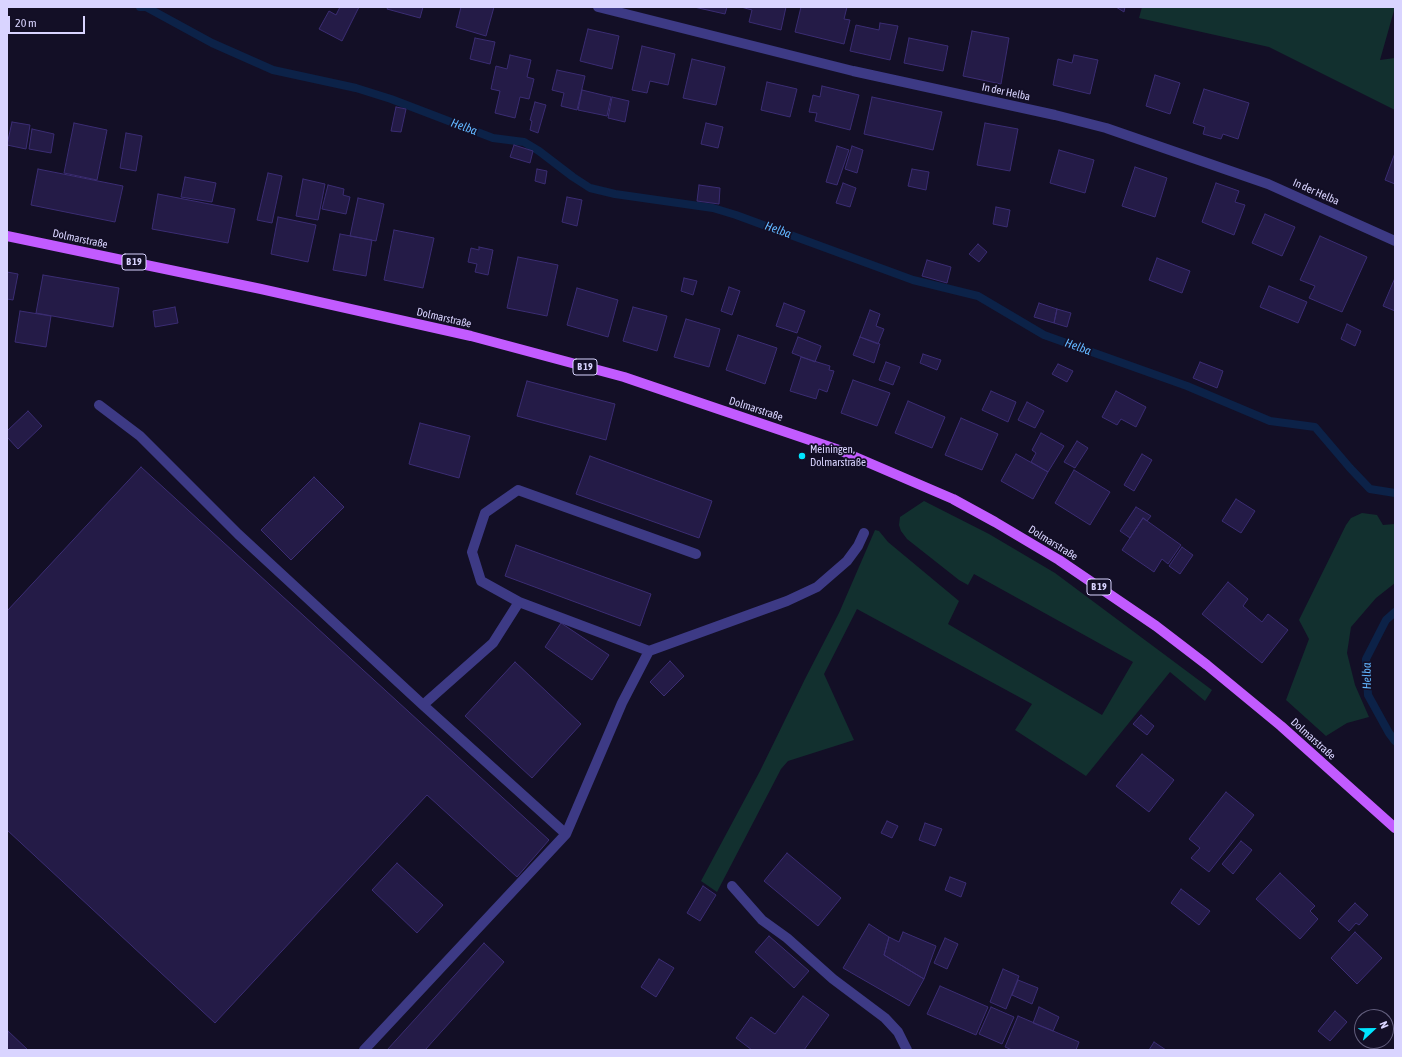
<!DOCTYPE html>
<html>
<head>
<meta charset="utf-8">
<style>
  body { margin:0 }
  #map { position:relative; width:1402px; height:1057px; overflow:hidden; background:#130f26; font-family:"Asap Condensed",sans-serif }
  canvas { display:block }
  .frame { position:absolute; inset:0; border:8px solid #d9d4ff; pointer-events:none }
  .north { position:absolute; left:1354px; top:1009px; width:40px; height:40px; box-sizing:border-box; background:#130f26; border:1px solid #625e7d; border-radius:50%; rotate:68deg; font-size:11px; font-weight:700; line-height:16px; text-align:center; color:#d9d4ff }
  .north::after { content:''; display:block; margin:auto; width:14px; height:18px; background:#00e5ff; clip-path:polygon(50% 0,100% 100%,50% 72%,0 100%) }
  .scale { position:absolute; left:8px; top:16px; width:77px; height:18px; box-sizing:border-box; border:2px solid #d9d4ff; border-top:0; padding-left:5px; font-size:12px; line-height:14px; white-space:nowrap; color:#d9d4ff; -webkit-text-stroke:3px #130f26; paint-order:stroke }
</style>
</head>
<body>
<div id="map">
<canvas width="1402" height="1057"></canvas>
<div class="frame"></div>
<div class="north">N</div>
<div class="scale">20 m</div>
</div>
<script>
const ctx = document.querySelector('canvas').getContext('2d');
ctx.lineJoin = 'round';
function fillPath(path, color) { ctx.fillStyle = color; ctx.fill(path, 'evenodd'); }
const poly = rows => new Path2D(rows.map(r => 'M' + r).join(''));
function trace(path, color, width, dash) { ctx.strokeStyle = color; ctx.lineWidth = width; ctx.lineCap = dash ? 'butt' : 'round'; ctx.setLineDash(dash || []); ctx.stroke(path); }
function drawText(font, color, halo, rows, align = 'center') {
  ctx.font = font + ' "Asap Condensed",sans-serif'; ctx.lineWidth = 3.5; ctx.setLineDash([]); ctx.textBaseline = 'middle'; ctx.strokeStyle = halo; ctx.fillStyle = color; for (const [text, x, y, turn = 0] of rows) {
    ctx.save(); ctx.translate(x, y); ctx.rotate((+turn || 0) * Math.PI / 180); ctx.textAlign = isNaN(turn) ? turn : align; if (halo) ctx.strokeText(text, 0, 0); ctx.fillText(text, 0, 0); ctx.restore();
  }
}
const green = poly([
  [1142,7,1395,7,1380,60,1395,58,1395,110,1269,47,1139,18],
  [924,501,989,534,1055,573,1212,690,1205,701,1170,672,1086,776,1015,730,1032,704,857,609,824,674,854,740,788,761,781,769,717,892,701,881,760,771,805,679,839,613,875,530,879,531,888,542,959,601,948,624,1102,715,1133,662,974,574,968,585,959,580,907,539,901,531,899,525,900,517],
  [1362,513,1377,515,1383,525,1395,524,1395,583,1376,598,1351,627,1347,653,1355,685,1369,717,1347,723,1326,736,1286,700,1309,639,1299,620,1346,525,1351,518]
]);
const stream = poly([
  [140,7,146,7,212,43,273,70,356,88,391,99,493,138,524,142,539,151,573,177,590,188,615,194,713,208,736,215,913,280,978,296,1044,335,1187,386,1270,421,1315,427,1350,468,1370,489,1395,493],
  [1395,612,1386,620,1366,659,1368,695,1389,733,1395,741]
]);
const building = poly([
  [340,7,359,7,342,41,319,29,329,11,336,15,340,7],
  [388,7,423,7,420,18,387,9,388,7],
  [461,7,494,7,486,36,456,27,461,7],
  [694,7,727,7,725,14,694,7],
  [741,7,786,7,781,30,749,22,752,10,741,7],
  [801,7,847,7,844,19,850,20,844,44,795,32,801,7],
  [1116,7,1125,7,1124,12,1116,7],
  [880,23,898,26,890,60,850,51,856,25,879,30,880,23],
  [588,29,619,36,612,69,580,61,588,29],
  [972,31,1009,38,1001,84,963,76,972,31],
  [475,38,495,42,490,64,470,59,475,38],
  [909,38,948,46,943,71,904,63,909,38],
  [642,46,675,54,668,85,650,81,647,93,632,90,642,46],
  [510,55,531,60,527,77,534,79,529,99,520,97,515,118,495,113,500,91,491,89,496,66,507,69,510,55],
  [1074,55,1098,60,1090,94,1053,85,1058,59,1072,63,1074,55],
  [692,59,725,67,716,105,683,98,692,59],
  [557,70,585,76,577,110,561,106,564,93,552,90,557,70],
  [1155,75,1180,83,1170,114,1146,106,1155,75],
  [767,82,797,89,790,117,761,110,767,82],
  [822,86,859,95,850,130,815,121,817,113,809,112,813,95,820,97,822,86],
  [1204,89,1249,103,1238,139,1223,134,1221,139,1203,134,1205,127,1193,123,1204,89],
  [582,90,611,97,607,116,578,110,582,90],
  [612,97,629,101,625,122,608,118,612,97],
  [872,97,942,112,933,150,864,134,872,97],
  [535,102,546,105,538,133,530,130,532,121,530,120,535,102],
  [396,107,406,109,401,132,391,131,396,107],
  [12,122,30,125,26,149,7,145,12,122],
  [74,123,107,130,97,180,64,173,74,123],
  [706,123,723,127,718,148,701,144,706,123],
  [985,123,1018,129,1010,171,977,165,985,123],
  [32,129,54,134,51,153,29,149,32,129],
  [126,133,142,136,136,171,120,168,126,133],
  [514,145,533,151,530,163,510,157,514,145],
  [837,146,849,150,837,185,826,182,837,146],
  [852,146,863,150,857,173,845,169,852,146],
  [1059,150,1094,160,1085,193,1050,183,1059,150],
  [1395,153,1395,184,1385,180,1395,153],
  [1135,167,1167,178,1155,217,1122,206,1135,167],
  [38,169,123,186,115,222,31,205,38,169],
  [537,169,547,171,545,184,535,181,537,169],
  [912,169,929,172,926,190,908,186,912,169],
  [268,173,282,176,272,223,257,220,268,173],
  [185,177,216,183,212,202,181,197,185,177],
  [303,179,325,184,318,220,296,216,303,179],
  [843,183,856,188,850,207,836,203,843,183],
  [1216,183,1239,191,1235,202,1245,205,1234,235,1202,222,1216,183],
  [328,185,344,189,343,195,350,197,346,214,322,209,328,185],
  [699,185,720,188,719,204,697,201,699,185],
  [158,194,235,209,228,243,152,229,158,194],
  [567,197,582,200,577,226,562,222,567,197],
  [358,198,384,204,376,241,350,236,358,198],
  [996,207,1010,210,1007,227,993,224,996,207],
  [1265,214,1295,227,1282,256,1252,243,1265,214],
  [278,217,316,225,308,262,271,254,278,217],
  [394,230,434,238,423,288,384,280,394,230],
  [340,234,372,240,366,276,333,270,340,234],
  [1320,236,1367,257,1342,312,1309,298,1315,286,1300,280,1320,236],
  [978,244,987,252,979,262,969,254,978,244],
  [479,247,493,250,488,275,475,272,477,264,468,262,471,248,479,250,479,247],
  [518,257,558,265,547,316,507,308,518,257],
  [1157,258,1190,271,1182,293,1149,280,1157,258],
  [927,260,951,267,947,283,922,276,927,260],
  [7,272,18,274,13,300,7,299,7,272],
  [43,275,119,288,113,327,36,313,43,275],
  [684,278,697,281,693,295,681,291,684,278],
  [1395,278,1395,311,1383,306,1395,278],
  [1269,286,1307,302,1298,323,1260,307,1269,286],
  [729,287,740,291,732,315,721,311,729,287],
  [577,288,618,300,608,337,567,325,577,288],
  [784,303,805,311,797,333,776,326,784,303],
  [1039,303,1057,309,1054,323,1034,317,1039,303],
  [175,307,178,323,155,327,153,311,175,307],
  [633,307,667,316,657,351,623,341,633,307],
  [1057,309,1071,313,1067,327,1054,323,1057,309],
  [870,310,880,314,876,326,884,329,878,344,860,337,870,310],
  [20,311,51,316,46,347,15,342,20,311],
  [686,319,720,329,709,367,674,357,686,319],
  [1347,324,1361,331,1355,346,1341,339,1347,324],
  [738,335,777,348,765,384,726,370,738,335],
  [798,337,821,346,815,362,792,353,798,337],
  [860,337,880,344,874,363,853,355,860,337],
  [923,354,941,360,937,370,920,363,923,354],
  [801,357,830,366,829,370,834,371,827,392,819,389,816,399,790,391,801,357],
  [886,362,900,367,893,385,879,380,886,362],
  [1200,362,1223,371,1217,388,1193,378,1200,362],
  [1058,364,1073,371,1067,382,1052,374,1058,364],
  [853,380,890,393,877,426,841,413,853,380],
  [527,381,615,404,606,440,517,416,527,381],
  [991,391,1016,402,1008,422,982,410,991,391],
  [1116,391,1146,407,1136,427,1121,419,1117,425,1102,417,1116,391],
  [908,401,945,417,932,448,895,433,908,401],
  [1027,402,1044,411,1035,428,1018,420,1027,402],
  [28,411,42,426,18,449,7,437,7,431,28,411],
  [961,418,998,434,982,470,945,455,961,418],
  [420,423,470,436,459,478,409,464,420,423],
  [1041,433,1064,446,1048,472,1031,462,1036,453,1032,450,1041,433],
  [1077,441,1088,448,1075,468,1064,462,1077,441],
  [1016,454,1048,472,1033,499,1001,481,1016,454],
  [1142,454,1152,460,1134,491,1124,485,1142,454],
  [590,456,712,501,699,538,576,494,590,456],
  [141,467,549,840,517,877,427,795,215,1023,7,830,7,611,141,467],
  [1074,470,1110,492,1090,525,1055,503,1074,470],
  [314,477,344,507,291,560,261,530,314,477],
  [1236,499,1255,511,1241,533,1222,521,1236,499],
  [1136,507,1151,516,1147,521,1143,518,1130,538,1120,531,1136,507],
  [1143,518,1181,545,1168,564,1162,559,1154,572,1122,550,1143,518],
  [516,545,651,594,640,626,505,576,516,545],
  [1182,547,1193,555,1180,574,1169,566,1182,547],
  [1228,582,1248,599,1243,606,1262,622,1268,614,1288,630,1262,663,1202,614,1228,582],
  [561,623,609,655,592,680,545,647,561,623],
  [670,661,684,676,664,696,650,682,670,661],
  [515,662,581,724,532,778,465,716,515,662],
  [1141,715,1154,726,1147,735,1133,724,1141,715],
  [1142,754,1174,780,1149,812,1116,786,1142,754],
  [1226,792,1254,815,1209,872,1191,858,1200,848,1189,839,1226,792],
  [887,821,898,826,892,838,881,833,887,821],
  [925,823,942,829,935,846,919,840,925,823],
  [1241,841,1252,850,1233,874,1222,864,1241,841],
  [787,853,841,898,818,926,764,881,787,853],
  [397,863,443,905,417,933,372,890,397,863],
  [1280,873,1315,906,1310,911,1318,919,1300,939,1256,899,1280,873],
  [950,877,966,883,961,897,945,890,950,877],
  [703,886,716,895,700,921,687,913,703,886],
  [1181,889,1210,911,1199,925,1171,903,1181,889],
  [1355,903,1368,915,1359,925,1356,923,1349,931,1338,921,1355,903],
  [869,924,889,937,884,955,924,979,909,1006,843,968,869,924],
  [903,932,936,946,924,979,884,955,889,937,899,942,903,932],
  [1355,932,1382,958,1357,984,1331,958,1355,932],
  [769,936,809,971,794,988,755,952,769,936],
  [945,938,958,944,947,969,934,963,945,938],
  [484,943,504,962,425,1050,387,1050,484,943],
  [659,959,674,968,656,997,641,987,659,959],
  [1003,969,1019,976,1006,1009,990,1002,1003,969],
  [1018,980,1038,988,1032,1004,1012,995,1018,980],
  [940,986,988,1007,976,1035,927,1014,940,986],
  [803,996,829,1015,804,1050,752,1050,736,1038,751,1017,775,1034,803,996],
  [991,1007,1014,1017,1002,1044,979,1034,991,1007],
  [1039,1007,1059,1017,1053,1031,1033,1023,1039,1007],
  [1335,1011,1347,1022,1330,1041,1318,1031,1335,1011],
  [1018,1016,1079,1042,1076,1050,1012,1050,1005,1047,1018,1016],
  [8,1031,28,1050,7,1050,8,1031],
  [1154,1042,1166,1050,1149,1050,1154,1042]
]);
const service = poly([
  [99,405,140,436,238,534,423,705,566,834],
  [649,651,519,602,481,581,472,552,485,513,518,490,696,554],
  [423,705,493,643,519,602],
  [364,1050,566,834,622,703,649,651,787,601,817,587,847,561,858,546,864,533]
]);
const minor = poly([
  [598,7,853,71,1055,115,1106,128,1268,184,1395,241],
  [732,886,762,920,787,938,833,979,885,1018,898,1032,907,1050]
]);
const primary = poly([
  [7,236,261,289,471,336,624,377,839,450,953,499,995,522,1059,560,1156,626,1207,665,1281,726,1395,828]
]);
const markers = [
  [802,456,4,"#00e5ff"]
];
const shields = [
  [134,262,24],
  [585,367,24],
  [1099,587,24]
];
const shieldNames = [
  ["B 19",134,262],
  ["B 19",585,367],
  ["B 19",1099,587]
];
const streetNames = [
  ["In der Helba",1006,92,12],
  ["In der Helba",1316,192,24],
  ["Dolmarstraße",80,239,12],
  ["Dolmarstraße",444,318,13],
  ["Dolmarstraße",756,409,18],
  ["Dolmarstraße",1053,543,32],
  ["Dolmarstraße",1313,739,42]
];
const poiNames = [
  ["Meiningen,",810,450],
  ["Dolmarstraße",810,463]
];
const waterNames = [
  ["Helba",464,127,20],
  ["Helba",778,230,20],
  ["Helba",1078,347,20],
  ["Helba",1367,676,-91]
];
fillPath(green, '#12302f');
trace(stream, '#0c2248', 8);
fillPath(building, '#241b47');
trace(building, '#3b2d73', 1);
trace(service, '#3d3a85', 10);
trace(minor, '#3d3a85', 10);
trace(primary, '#c25bff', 10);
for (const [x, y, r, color] of markers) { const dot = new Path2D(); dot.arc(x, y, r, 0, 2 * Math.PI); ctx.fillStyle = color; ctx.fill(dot); trace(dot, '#130f26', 1.5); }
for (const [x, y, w] of shields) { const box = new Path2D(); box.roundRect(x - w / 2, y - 8, w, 16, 3); ctx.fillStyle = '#130f26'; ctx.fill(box); trace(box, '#d9d4ff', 1); }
drawText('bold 10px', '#d9d4ff', null, shieldNames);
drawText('11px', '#d9d4ff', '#130f26', streetNames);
drawText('11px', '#d9d4ff', '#130f26', poiNames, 'left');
drawText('italic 12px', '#62b6ff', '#130f26', waterNames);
</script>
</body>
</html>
